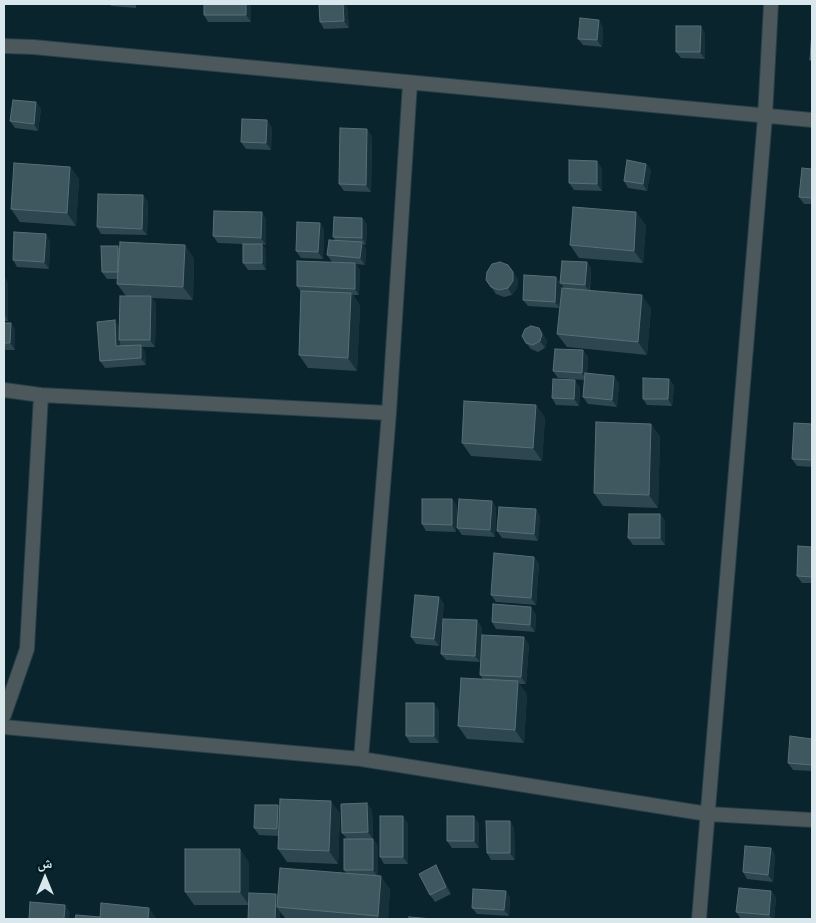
<!DOCTYPE html>
<html>
<head>
<meta charset="utf-8">
<style>
  body { margin:0 }
  #map { position:relative; width:816px; height:923px; overflow:hidden; background:#09242c; font-family:Roboto,"Noto Naskh Arabic",sans-serif }
  canvas { display:block }
  .frame { position:absolute; inset:0; border:5px solid #d9e8ed; pointer-events:none }
  .north { position:absolute; left:20px; top:853px; width:50px; height:50px; -webkit-text-stroke:4px #011a22; paint-order:stroke; rotate:0deg; font-size:14px; font-weight:700; line-height:20px; text-align:center; color:#d9e8ed }
  .north::after { content:''; display:block; margin:auto; width:18px; height:22px; background:#d9e8ed; clip-path:polygon(50% 0,100% 100%,50% 72%,0 100%) }
</style>
</head>
<body>
<div id="map">
<canvas width="816" height="923"></canvas>
<div class="frame"></div>
<div class="north">ش</div>
</div>
<script>
const ctx = document.querySelector('canvas').getContext('2d');
ctx.lineJoin = 'round';
const poly = rows => new Path2D(rows.map(r => 'M' + r).join(''));
function trace(path, color, width, dash) { ctx.strokeStyle = color; ctx.lineWidth = width; ctx.lineCap = dash ? 'butt' : 'round'; ctx.setLineDash(dash || []); ctx.stroke(path); }
function fillPath(path, color) { ctx.fillStyle = color; ctx.fill(path, 'evenodd'); }
const minor = poly([
  [4,46,33,47,812,120],
  [4,390,41,395,389,413],
  [4,715,27,649,41,395],
  [4,727,361,759,708,814,812,820],
  [361,759,389,413,410,83],
  [699,919,765,117,771,4]
]);
const wall = poly([
  [110,4,136,4,136,8,111,6],
  [251,4,251,22,208,22,204,15],
  [347,6,349,28,324,29,320,22],
  [603,27,602,47,583,45,578,39],
  [705,33,705,59,681,58,676,52],
  [36,102,41,109,38,131,15,128,10,121],
  [272,127,271,150,246,149,241,142],
  [372,136,371,192,344,191,339,184],
  [646,164,651,170,647,191,628,188,624,181],
  [70,167,79,179,76,226,20,222,11,209],
  [602,168,602,191,574,190,569,183],
  [812,169,812,204,804,204,799,197],
  [143,195,148,202,147,235,101,234,97,227],
  [362,218,367,224,366,245,363,244,366,249,365,265,356,264,360,270,359,295,353,295,360,306,357,371,308,368,299,355,301,292,297,286,346,263,332,262,327,255,335,240,333,237],
  [266,219,266,245,262,244,266,250,266,270,248,270,243,263,243,244,218,243,213,236],
  [320,223,324,230,323,259,301,258,296,251],
  [646,225,643,263,579,258,570,245],
  [50,241,49,269,17,267,13,260],
  [119,248,194,258,193,300,152,298,156,303,155,347,142,347,145,352,146,365,105,368,100,361,115,320,119,327,126,296,117,284,118,279,107,279,102,272],
  [587,262,591,269,590,290,651,308,647,355,567,347,557,334,564,288,561,284,560,308,528,306,523,300,556,277,560,283],
  [4,276,8,283,8,321,4,321],
  [518,279,517,288,512,295,504,297,496,294,486,280],
  [4,323,11,323,15,330,15,350,4,350],
  [539,328,547,341,545,348,538,352,531,349,526,343],
  [583,350,588,357,587,373,619,383,617,407,588,404,583,397,584,380,558,378,553,371],
  [669,379,674,386,672,406,647,405,643,399],
  [580,387,579,406,556,405,552,398],
  [536,405,545,418,542,461,471,456,462,443],
  [651,424,660,437,658,508,603,506,594,493],
  [812,424,812,467,797,466,792,459],
  [452,499,457,506,456,532,426,531,422,524],
  [492,501,496,508,495,537,462,535,457,528],
  [660,514,665,521,665,545,633,545,628,538],
  [540,516,538,541,502,538,497,531],
  [812,547,812,583,802,583,797,576],
  [534,557,539,564,536,605,496,602,491,595],
  [439,597,444,604,439,646,416,644,411,637],
  [536,614,535,632,496,629,492,622],
  [482,627,480,662,446,660,441,654],
  [529,644,526,684,519,684,527,694,524,743,467,739,458,726,483,679,480,675],
  [439,710,439,743,410,743,406,736],
  [812,739,812,771,793,770,788,763],
  [279,808,340,813,338,864,287,862,278,849,278,836,259,835,254,828],
  [372,810,373,839,378,846,378,876,390,889,388,919,286,919,280,912,280,919,248,919,249,905,194,905,185,892,249,862,249,903,278,897,346,873,344,870,347,839,342,833],
  [510,821,514,828,515,860,491,860,487,853],
  [408,823,408,864,384,864,380,857],
  [479,823,479,848,452,848,447,841],
  [771,848,775,855,773,882,747,879,743,872],
  [440,872,451,894,435,902,430,895],
  [771,891,776,898,774,919,741,919,736,912],
  [510,897,509,916,477,914,472,908]
]);
const shadedWall = poly([
  [246,4,251,4,251,22,246,15],
  [343,4,346,4,347,6,349,28,344,21],
  [599,20,603,27,602,47,597,40],
  [701,26,705,33,705,59,700,52],
  [36,102,41,109,38,131,34,124],
  [267,120,272,127,271,150,266,143],
  [367,129,372,136,371,192,366,185],
  [597,161,602,168,602,191,597,184],
  [646,164,651,170,647,191,643,184],
  [70,167,79,179,76,226,67,213],
  [143,195,148,202,147,235,142,229],
  [262,212,266,219,266,245,261,238],
  [636,212,646,225,643,263,634,251],
  [362,218,367,224,366,245,362,238],
  [320,223,324,230,323,259,318,252],
  [46,234,50,241,49,269,44,262],
  [362,242,366,249,365,265,360,258],
  [262,244,266,250,266,270,262,263],
  [185,245,194,258,193,300,183,287],
  [587,262,591,269,589,291,585,285],
  [355,263,360,270,359,295,355,289],
  [513,272,518,279,517,288,512,295,508,288],
  [4,276,8,283,8,321,4,314],
  [556,277,561,284,560,308,555,302],
  [351,293,360,306,357,371,348,358],
  [642,295,651,308,647,355,638,342],
  [151,296,156,303,155,347,150,340],
  [115,320,119,327,119,340,120,342,121,353,116,346],
  [11,323,15,330,15,350,10,343],
  [539,328,547,341,545,348,540,341],
  [141,345,145,352,146,365,141,358],
  [583,350,588,357,587,380,582,373],
  [614,376,619,383,617,407,612,400],
  [669,379,674,386,672,406,668,399],
  [575,380,580,387,579,406,574,399],
  [536,405,545,418,542,461,533,448],
  [651,424,660,437,658,508,649,495],
  [452,499,457,506,456,532,452,525],
  [492,501,496,508,495,537,490,530],
  [536,509,540,516,538,541,534,534],
  [660,514,665,521,665,545,660,538],
  [534,557,539,564,536,605,531,598],
  [439,597,444,604,439,646,434,639],
  [531,607,536,614,535,632,530,625],
  [477,620,482,627,480,662,475,656],
  [524,637,529,644,526,684,521,677],
  [518,681,527,694,524,743,515,730],
  [434,703,439,710,439,743,434,736],
  [331,801,340,813,338,864,329,851],
  [367,803,372,810,373,839,368,832],
  [278,805,282,812,282,836,277,829],
  [403,816,408,823,408,864,403,857],
  [474,816,479,823,479,848,474,841],
  [510,821,514,828,515,860,510,853],
  [373,839,378,846,378,877,373,870],
  [771,848,775,855,773,882,768,875],
  [240,849,249,862,249,905,240,892],
  [436,865,440,872,451,894,446,887],
  [381,876,390,889,388,919,380,919,378,916],
  [506,891,510,897,509,916,504,910],
  [771,891,776,898,774,919,772,919,769,915],
  [276,894,280,901,277,907,280,912,280,919,275,919],
  [65,905,70,912,69,919,64,919],
  [149,908,157,919,148,919]
]);
const building = poly([
  [204,4,246,4,246,15,204,15,204,4],
  [319,4,343,4,344,21,320,22,319,4],
  [580,18,599,20,597,40,578,39,580,18],
  [676,26,701,26,700,52,676,52,676,26],
  [812,30,812,60,810,60,812,30],
  [13,100,36,102,34,124,10,121,13,100],
  [242,119,267,120,266,143,241,142,242,119],
  [340,128,367,129,366,185,339,184,340,128],
  [569,160,597,161,597,184,569,183,569,160],
  [627,160,646,164,643,184,624,181,627,160],
  [14,163,70,167,67,213,11,209,14,163],
  [802,168,812,169,812,198,799,197,802,168],
  [98,194,143,195,142,229,97,227,98,194],
  [573,207,636,212,634,251,570,245,573,207],
  [214,211,262,212,261,238,213,236,214,211],
  [334,217,362,218,362,238,333,237,334,217],
  [297,222,320,223,318,252,296,251,297,222],
  [14,232,46,234,44,262,13,260,14,232],
  [329,240,362,242,360,258,327,255,329,240],
  [120,242,185,245,183,287,117,284,120,242],
  [243,244,262,244,262,263,243,263,243,244],
  [101,246,118,246,118,272,102,272,101,246],
  [297,261,355,263,355,289,297,286,297,261],
  [562,261,587,262,585,285,560,283,562,261],
  [500,262,508,265,513,272,513,281,508,288,499,290,491,287,486,280,487,272,492,264,500,262],
  [524,275,556,277,555,302,523,300,524,275],
  [562,288,642,295,638,342,557,334,562,288],
  [301,291,351,293,348,358,299,355,301,291],
  [120,296,151,296,150,340,119,340,120,296],
  [115,320,116,346,141,345,141,358,100,361,97,322,115,320],
  [4,323,11,323,10,343,4,343,4,323],
  [531,326,539,328,542,334,540,341,533,345,526,343,522,336,525,329,531,326],
  [555,349,583,350,582,373,553,371,555,349],
  [585,373,614,376,612,400,583,397,585,373],
  [643,378,669,379,668,399,643,399,643,378],
  [553,379,575,380,574,399,552,398,553,379],
  [464,401,536,405,533,448,462,443,464,401],
  [596,422,651,424,649,495,594,493,596,422],
  [794,423,812,424,812,460,792,459,794,423],
  [422,499,452,499,452,525,422,524,422,499],
  [459,499,492,501,490,530,457,528,459,499],
  [499,507,536,509,534,534,497,531,499,507],
  [629,514,660,514,660,538,628,538,629,514],
  [798,546,812,547,812,577,797,576,798,546],
  [494,553,534,557,531,598,491,595,494,553],
  [415,595,439,597,434,639,411,637,415,595],
  [493,604,531,607,530,625,492,622,493,604],
  [443,619,477,620,475,656,441,654,443,619],
  [482,635,524,637,521,677,480,675,482,635],
  [461,678,518,681,515,730,458,726,461,678],
  [406,703,434,703,434,736,406,736,406,703],
  [790,736,812,739,812,765,788,763,790,736],
  [280,799,331,801,329,851,278,849,280,799],
  [367,803,368,832,342,833,341,804,367,803],
  [255,805,278,805,277,829,254,828,255,805],
  [380,816,403,816,403,857,380,857,380,816],
  [447,816,474,816,474,841,447,841,447,816],
  [486,821,510,821,510,853,487,853,486,821],
  [344,839,373,839,373,870,344,870,344,839],
  [745,846,771,848,768,875,743,872,745,846],
  [185,849,240,849,240,892,185,892,185,849],
  [436,865,446,887,430,895,419,874,436,865],
  [280,868,381,876,378,916,277,907,280,868],
  [739,888,771,891,769,915,736,912,739,888],
  [473,889,506,891,504,910,472,908,473,889],
  [249,893,276,894,275,919,248,919,249,893],
  [30,902,65,905,64,919,29,919,30,902],
  [101,903,149,908,148,919,100,919,101,903],
  [76,915,100,917,100,919,75,919,76,915],
  [409,917,433,919,409,919,409,917]
]);
trace(minor, '#263f47', 16);
trace(minor, '#4c585c', 14);
fillPath(wall, '#2d464f');
fillPath(shadedWall, '#17313a');
fillPath(building, '#3f5860');
trace(building, '#586e76', 1);
</script>
</body>
</html>
